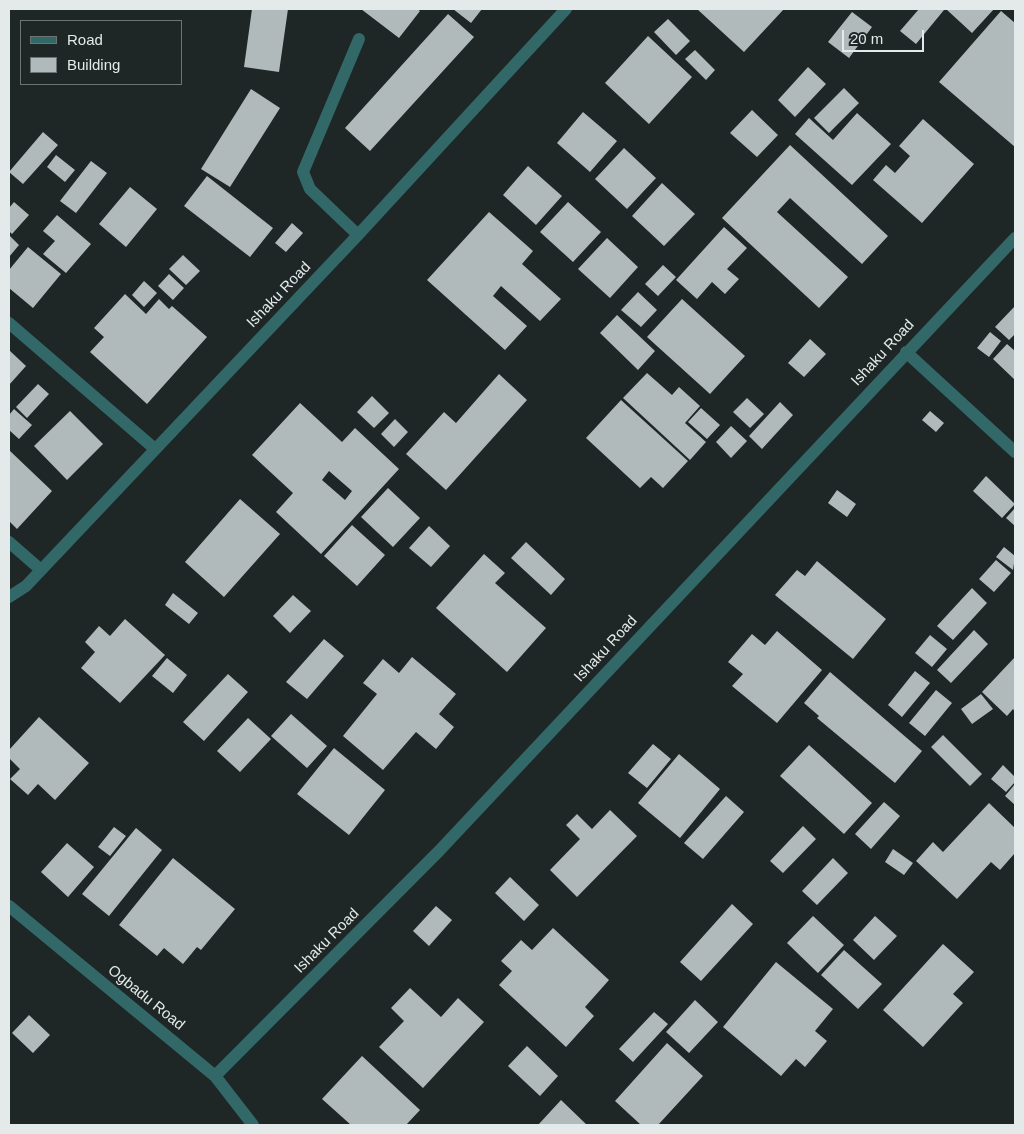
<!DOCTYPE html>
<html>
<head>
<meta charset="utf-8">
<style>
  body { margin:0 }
  #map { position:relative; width:1024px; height:1134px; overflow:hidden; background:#1e2626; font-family:Helvetica,sans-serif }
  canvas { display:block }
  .frame { position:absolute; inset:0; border:10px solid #e4e9e9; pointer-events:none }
  .legend { position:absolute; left:20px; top:20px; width:162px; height:65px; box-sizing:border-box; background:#1e2626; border:1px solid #6d7474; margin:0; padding:6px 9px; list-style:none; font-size:15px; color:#e4e9e9 }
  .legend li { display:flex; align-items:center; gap:10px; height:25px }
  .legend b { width:25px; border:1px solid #6d7474 }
  .scale { position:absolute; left:842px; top:30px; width:82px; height:22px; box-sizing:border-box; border:2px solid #e4e9e9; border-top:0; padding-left:6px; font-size:15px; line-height:18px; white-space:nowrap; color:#e4e9e9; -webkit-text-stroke:4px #1e2626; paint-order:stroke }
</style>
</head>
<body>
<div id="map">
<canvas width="1024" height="1134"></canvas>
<div class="frame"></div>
<ul class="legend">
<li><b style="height:6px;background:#336868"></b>Road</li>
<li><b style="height:14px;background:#b0baba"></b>Building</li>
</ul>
<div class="scale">20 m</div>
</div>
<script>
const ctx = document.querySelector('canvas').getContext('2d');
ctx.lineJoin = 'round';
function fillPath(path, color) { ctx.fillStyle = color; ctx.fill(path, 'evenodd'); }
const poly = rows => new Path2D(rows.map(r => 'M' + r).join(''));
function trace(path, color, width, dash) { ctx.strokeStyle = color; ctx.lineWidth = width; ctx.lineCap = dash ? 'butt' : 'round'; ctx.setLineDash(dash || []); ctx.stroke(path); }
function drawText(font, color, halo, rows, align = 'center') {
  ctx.font = font + ' Helvetica,sans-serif'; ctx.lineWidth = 5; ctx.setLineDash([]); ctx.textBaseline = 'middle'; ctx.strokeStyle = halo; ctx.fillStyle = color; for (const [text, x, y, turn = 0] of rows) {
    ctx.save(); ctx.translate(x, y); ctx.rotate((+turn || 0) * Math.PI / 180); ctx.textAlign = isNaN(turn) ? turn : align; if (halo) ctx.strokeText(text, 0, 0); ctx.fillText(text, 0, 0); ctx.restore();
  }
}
const building = poly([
  [252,9,288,9,279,72,244,67],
  [361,9,417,9,420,11,399,38],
  [453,9,482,9,471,23],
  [697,9,784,9,744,52],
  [919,9,944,10,916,44,900,31],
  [946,9,994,9,972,33],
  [1001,11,1015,23,1015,147,939,82],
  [852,12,872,27,849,58,828,42],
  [448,14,474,37,370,151,345,128],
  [668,19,690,41,676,55,654,32],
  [648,36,692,77,649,124,605,83],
  [695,50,715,70,706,80,685,59],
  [808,67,826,84,795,117,778,100],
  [844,88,859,103,829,133,814,118],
  [251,89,280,108,230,187,201,169],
  [752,110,778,135,757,157,730,133],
  [583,112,617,141,590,172,557,143],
  [857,113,891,144,852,185,795,134,809,118,833,140],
  [923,119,974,164,922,223,873,180,886,165,895,173,910,156,899,146],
  [43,132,58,145,23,184,9,172],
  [790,145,888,236,862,264,790,198,777,212,848,277,819,308,722,218],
  [624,148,656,178,627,209,595,179],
  [56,155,75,170,65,182,47,167],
  [91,161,107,173,76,213,60,201],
  [528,166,562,196,536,225,503,195],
  [207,176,273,228,250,257,184,206],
  [662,183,695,214,664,246,632,216],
  [130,187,157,209,126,247,99,224],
  [14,202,29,215,12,234,9,231,9,208],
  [568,202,601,232,573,262,540,232],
  [489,212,533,251,522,264,561,299,540,321,501,286,493,296,527,326,505,350,427,280],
  [57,215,91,244,66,273,43,254,55,241,43,231],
  [292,223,303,233,286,252,275,243],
  [724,227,747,248,727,269,739,279,725,294,712,282,697,299,676,280],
  [9,235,19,245,9,257],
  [607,238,638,267,610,298,578,269],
  [28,247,61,274,33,308,9,288,9,270],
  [183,255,200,271,186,285,169,269],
  [663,265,676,277,658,296,645,284],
  [169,274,184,288,173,300,158,286],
  [144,281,157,293,144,307,132,295],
  [638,292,657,310,641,327,621,310],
  [125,294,146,314,159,299,169,309,172,306,207,337,147,404,90,352,104,337,94,328],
  [682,299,745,356,710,394,647,337],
  [1015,306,1015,334,1009,340,995,327],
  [617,315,655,351,638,370,600,333],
  [990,332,1001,341,989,357,977,348],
  [810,339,826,354,804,377,788,363],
  [1007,344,1015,351,1015,380,993,359],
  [9,350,26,366,9,385],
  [647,373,672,395,679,387,700,406,685,423,706,442,690,460,623,398],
  [499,374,527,400,446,490,406,454,444,412,456,423],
  [38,384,49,394,27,418,16,407],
  [372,396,389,413,374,428,357,412],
  [747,398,764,414,750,428,733,412],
  [621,400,688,461,663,488,651,477,640,488,586,438],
  [780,402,793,415,762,449,749,436],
  [300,403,342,442,355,428,399,469,321,554,276,512,293,493,252,455],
  [329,471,352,491,345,500,322,480],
  [701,408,720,425,707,439,688,422],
  [14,409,32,425,19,439,9,430,9,415],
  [70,411,103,444,67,480,34,446],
  [930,411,944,423,936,432,922,420],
  [395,419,408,432,394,447,381,434],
  [731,426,747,441,731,458,716,442],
  [9,450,52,491,17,529,9,521],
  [986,476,1015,504,1002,518,973,491],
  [388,488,420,518,393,547,361,517],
  [837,490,856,504,847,517,828,503],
  [240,499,280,534,224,597,185,562],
  [1015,508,1015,526,1006,518],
  [352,525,385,555,357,586,324,556],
  [429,526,450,546,431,567,409,548],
  [526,542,565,579,551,595,511,558],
  [1004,547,1015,556,1013,570,996,557],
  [484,554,505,573,495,583,546,628,507,672,436,608],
  [996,560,1011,573,994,592,979,579],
  [817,561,886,619,853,659,775,595,797,570,805,576],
  [972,588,987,603,953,640,937,626],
  [173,593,198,613,189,624,165,605],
  [293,595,311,611,290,633,273,616],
  [125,619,165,655,120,703,81,668,95,652,85,642,99,626,110,636],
  [974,630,988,644,951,683,937,670],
  [777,631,822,670,777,723,732,686,743,674,728,662,752,634,765,645],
  [930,635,947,649,932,667,915,653],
  [324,639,344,656,307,699,286,682],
  [412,657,456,694,439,714,454,727,436,749,416,732,383,770,343,736,377,694,363,683,383,659,399,673],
  [1015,657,1015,712,1013,709,1007,716,982,692],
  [167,658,187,675,173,693,152,676],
  [915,671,930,683,902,717,888,705],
  [830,672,922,751,895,783,817,718,819,716,804,703],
  [228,674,248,692,204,741,183,722],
  [936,690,952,703,925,736,909,723],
  [981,694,993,709,972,724,961,709],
  [291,714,327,746,307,768,271,736],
  [39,717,89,763,55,800,38,784,28,795,10,779,20,769,9,758,9,750],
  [248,718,271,739,240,772,217,751],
  [943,735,982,774,970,786,931,747],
  [653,744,671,759,647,788,628,773],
  [809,745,872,803,844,834,780,776],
  [334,748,385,790,349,835,297,794],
  [679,754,720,789,680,838,638,803],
  [1003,765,1015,777,1015,782,1006,792,991,779],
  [1015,784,1015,805,1005,796],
  [726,796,744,812,703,859,684,843],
  [884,802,900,816,871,849,855,834],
  [989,803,1015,828,1015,853,1000,870,991,862,957,899,916,861,933,842,943,852],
  [610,810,637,836,577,897,550,870,580,839,566,825,577,814,592,829],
  [803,826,816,839,783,873,770,861],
  [114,827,126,836,110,856,98,847],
  [136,828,162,850,109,916,82,894],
  [67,843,94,867,68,897,41,872],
  [893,849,913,863,904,875,885,862],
  [173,858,235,909,201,950,197,947,183,964,164,948,157,956,119,925],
  [833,858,848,873,817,905,802,891],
  [510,877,539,905,524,921,495,893],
  [732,904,753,924,701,981,680,962],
  [436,906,452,920,429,946,413,931],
  [813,916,844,945,818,973,787,943],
  [875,916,897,936,874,960,853,940],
  [553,928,609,980,585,1007,594,1016,566,1047,499,985,512,971,501,961,521,940,532,950],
  [943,944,974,972,953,994,963,1003,923,1047,883,1010],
  [844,950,882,984,858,1009,821,975],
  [776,962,833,1009,815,1031,827,1041,805,1067,796,1059,781,1076,723,1027],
  [410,988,441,1017,458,998,484,1022,423,1088,379,1047,404,1021,391,1008],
  [695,1000,718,1022,689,1053,666,1032],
  [654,1012,668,1024,633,1062,619,1049],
  [29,1015,50,1035,33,1053,12,1033],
  [667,1043,703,1076,658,1125,641,1125,615,1101],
  [527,1046,558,1076,540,1096,508,1066],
  [362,1056,420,1110,406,1125,351,1125,322,1099],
  [561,1100,587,1125,538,1125]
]);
const minor = poly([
  [358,235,310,189,303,172,359,39],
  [9,323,155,449],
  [906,352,1015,452],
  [9,542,41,570],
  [9,597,26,586,358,235,566,9],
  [9,906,215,1076,253,1125],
  [215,1076,439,851,1015,238]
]);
const streetNames = [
  ["Ishaku Road",279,295,-46],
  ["Ishaku Road",883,353,-47],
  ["Ishaku Road",606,649,-47],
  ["Ishaku Road",327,941,-45],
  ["Ogbadu Road",146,998,39]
];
fillPath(building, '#b0baba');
trace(minor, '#336868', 12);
drawText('15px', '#e4e9e9', '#1e2626', streetNames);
</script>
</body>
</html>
